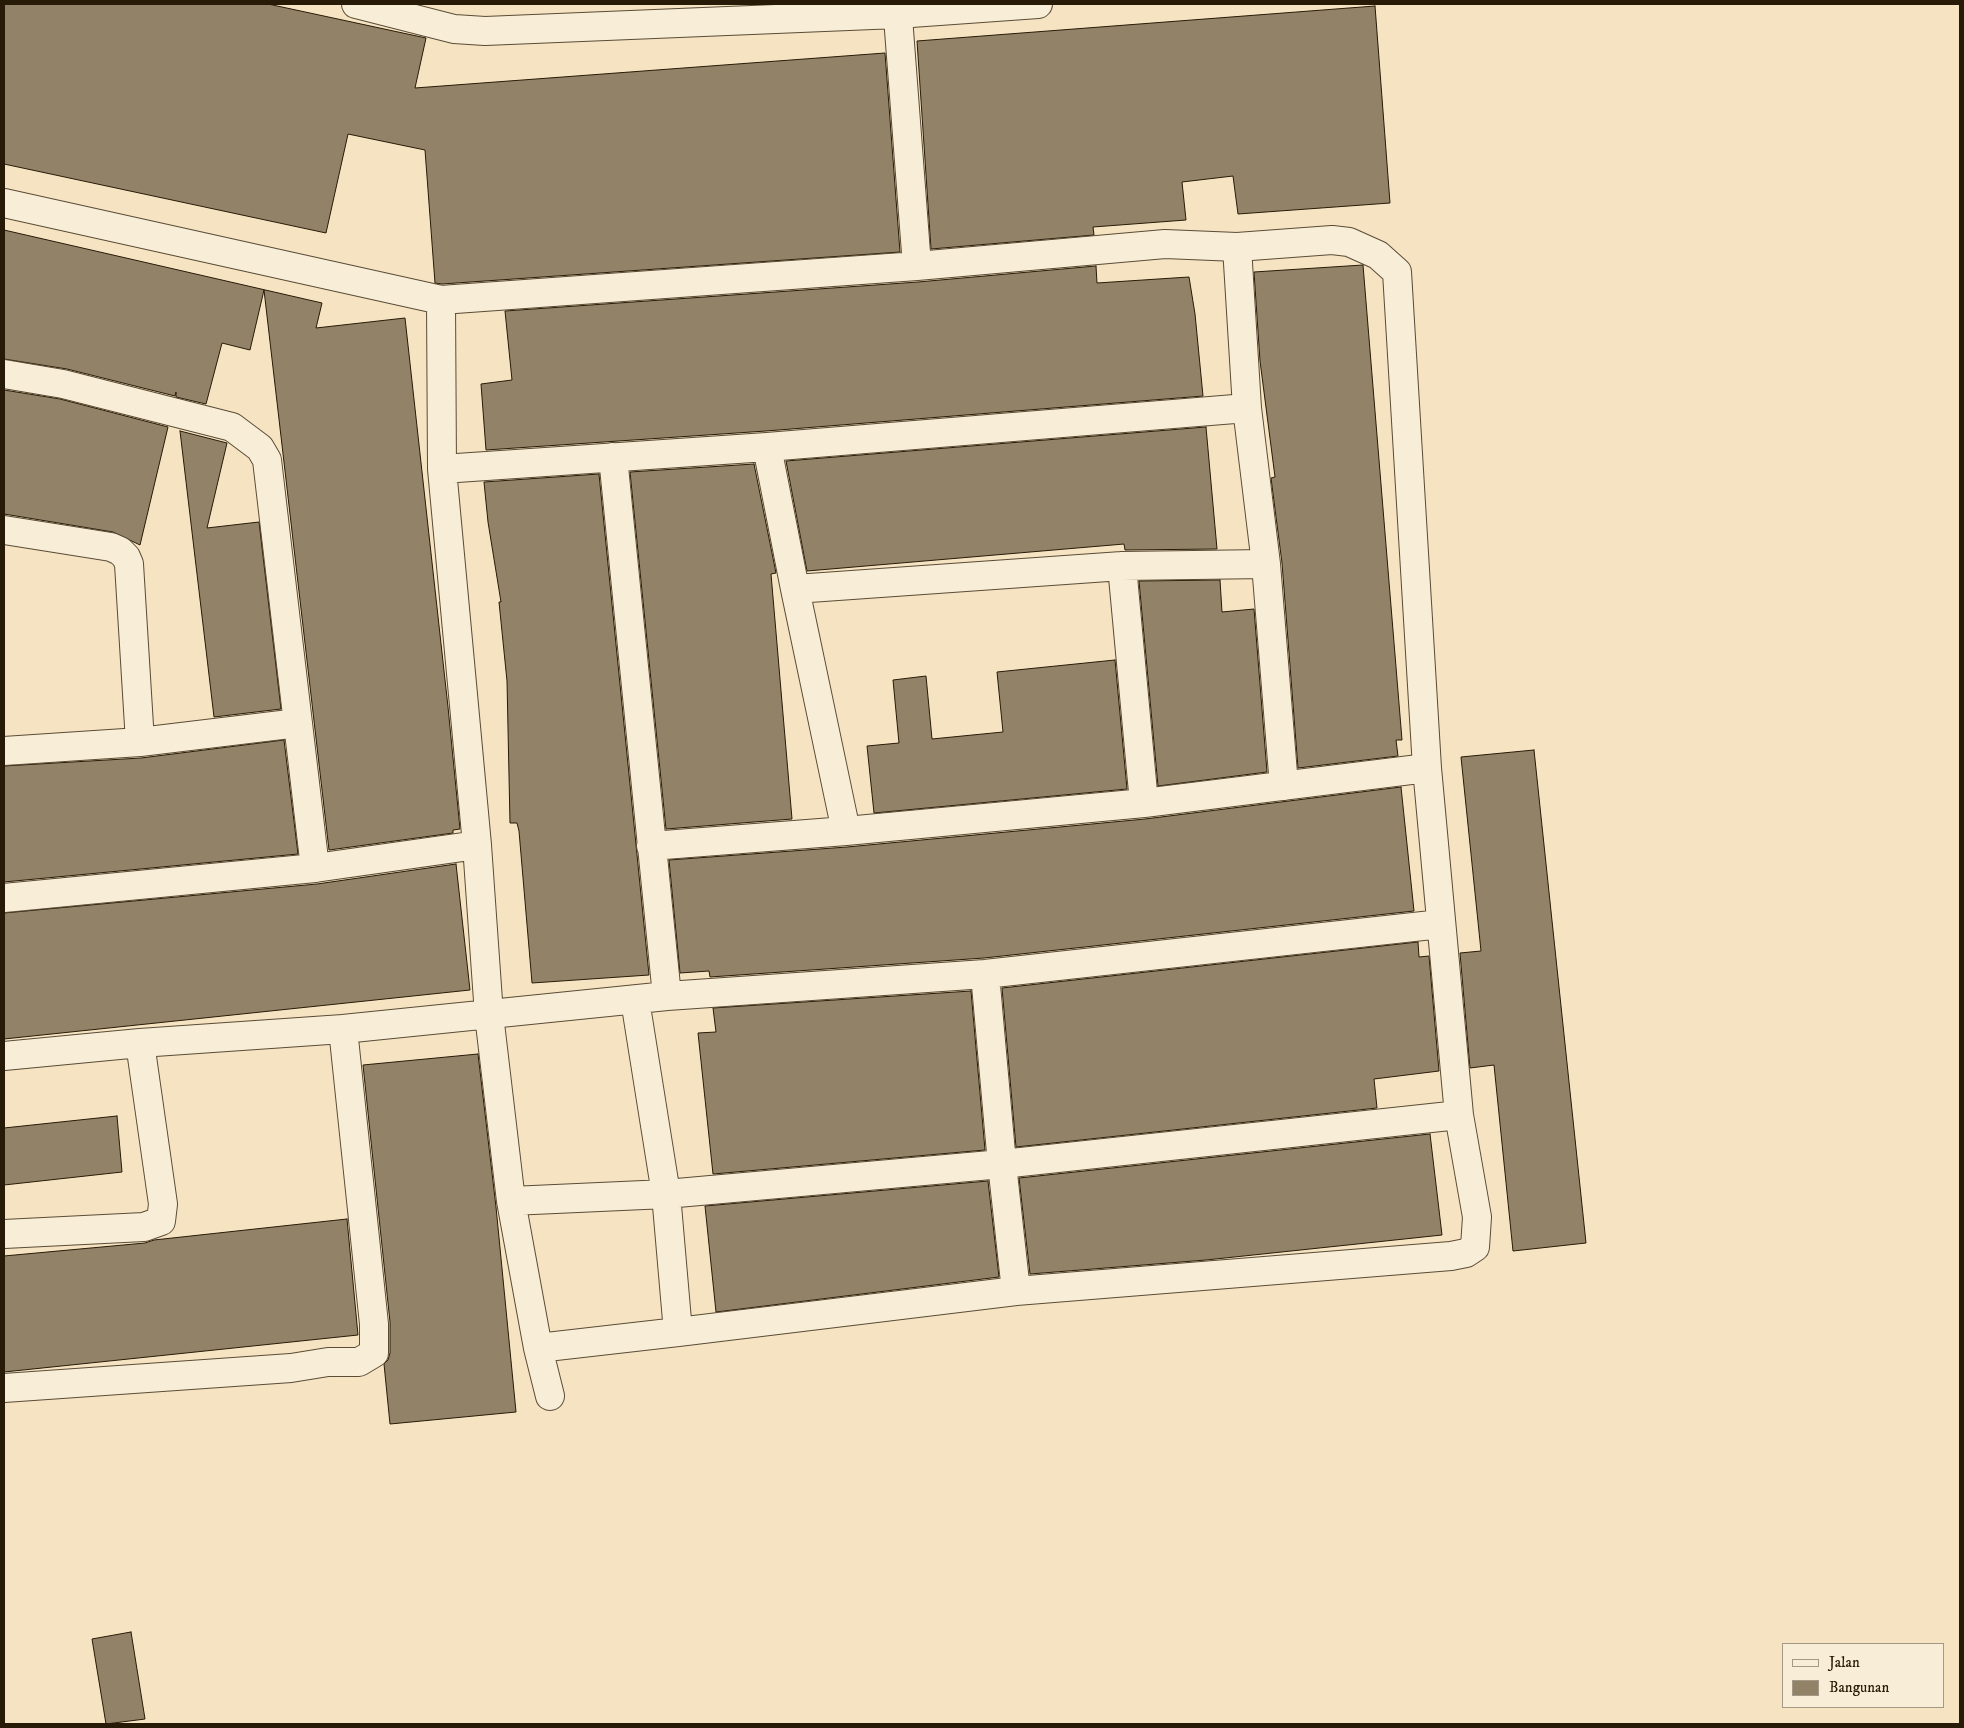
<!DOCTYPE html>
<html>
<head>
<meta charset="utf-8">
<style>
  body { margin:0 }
  #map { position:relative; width:1964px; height:1728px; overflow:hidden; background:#f5e3c2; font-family:"IM FELL DW Pica",serif }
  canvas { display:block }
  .frame { position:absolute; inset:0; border:5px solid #271a07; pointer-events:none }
  .legend { position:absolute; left:1782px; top:1643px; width:162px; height:65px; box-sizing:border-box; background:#f8edd7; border:1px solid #a49984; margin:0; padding:6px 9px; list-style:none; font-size:15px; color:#271a07 }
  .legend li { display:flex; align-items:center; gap:10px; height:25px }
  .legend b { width:25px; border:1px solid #a49984 }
</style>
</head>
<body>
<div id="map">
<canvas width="1964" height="1728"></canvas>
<div class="frame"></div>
<ul class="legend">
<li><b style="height:6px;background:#f8edd7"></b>Jalan</li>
<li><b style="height:14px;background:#928368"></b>Bangunan</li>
</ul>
</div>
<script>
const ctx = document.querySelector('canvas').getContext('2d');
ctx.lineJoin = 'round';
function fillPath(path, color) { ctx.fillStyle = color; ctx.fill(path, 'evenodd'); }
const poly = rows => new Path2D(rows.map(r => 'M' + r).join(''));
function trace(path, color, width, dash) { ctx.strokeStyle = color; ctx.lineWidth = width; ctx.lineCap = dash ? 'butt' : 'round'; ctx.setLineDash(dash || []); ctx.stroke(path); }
const building = poly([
  [4,4,268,4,426,38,415,88,885,53,900,252,442,284,435,283,425,150,348,134,326,233,4,164,4,4],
  [1375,6,1390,203,1238,214,1233,176,1182,182,1186,220,1093,227,1094,235,931,249,917,41,1375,6],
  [4,230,322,303,316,328,405,318,448,707,460,829,453,830,453,833,329,850,264,290,250,350,222,343,206,404,176,397,176,392,175,396,67,369,4,359,4,230],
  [1363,265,1402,740,1396,740,1398,756,1298,768,1282,563,1271,478,1275,477,1260,361,1254,272,1363,265],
  [1096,266,1097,283,1189,277,1195,314,1203,396,766,431,486,450,481,384,512,380,505,311,918,282,1096,266],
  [4,390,60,399,168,427,140,545,113,532,4,514,4,390],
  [1206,427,1217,549,1125,550,1124,544,807,571,786,461,1206,427],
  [180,431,227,443,207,528,259,522,281,709,214,717,180,431],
  [754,464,776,573,771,574,792,819,666,829,630,472,754,464],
  [599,474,649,975,532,983,519,831,517,823,510,823,507,681,499,602,501,602,488,522,484,482,599,474],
  [1220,580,1222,612,1254,609,1267,772,1158,786,1139,581,1220,580],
  [1115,660,1127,789,874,813,867,746,899,743,893,680,926,676,932,739,1003,732,997,672,1115,660],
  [284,740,298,854,4,882,4,766,141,758,284,740],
  [1534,750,1586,1243,1513,1251,1494,1065,1470,1068,1460,953,1481,951,1461,757,1534,750],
  [1401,787,1414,911,984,958,710,977,709,971,680,973,669,860,847,847,1145,819,1401,787],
  [456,864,470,990,4,1039,4,913,317,884,456,864],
  [1418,942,1419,957,1429,956,1439,1071,1374,1079,1377,1108,1016,1147,1002,988,1418,942],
  [971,991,985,1150,713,1174,698,1033,716,1032,713,1008,971,991],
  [478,1054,496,1207,516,1412,390,1424,384,1364,388,1360,390,1353,390,1322,363,1065,478,1054],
  [117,1116,122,1172,4,1185,4,1128,117,1116],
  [1430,1134,1442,1235,1206,1260,1030,1274,1019,1178,1430,1134],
  [988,1181,999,1277,716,1312,705,1206,988,1181],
  [347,1219,358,1335,4,1372,4,1256,145,1243,154,1240,347,1219],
  [131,1632,145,1719,106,1724,92,1639,131,1632]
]);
const street = poly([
  [356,4,454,29,485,31,897,14,1038,4],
  [897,4,917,266],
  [4,203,441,300,917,266,1165,244,1237,247,1332,240,1349,242,1378,255,1397,272,1427,768,1459,1115,1477,1217,1475,1247,1466,1253,1451,1256,1016,1291,678,1332,538,1348],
  [1237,247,1247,408,1266,564,1284,786],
  [441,300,442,469,477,845,489,1015,511,1201,538,1348,550,1396],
  [4,374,63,384,232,427,260,448,267,460,315,868],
  [767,447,795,589,846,831],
  [613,457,667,996],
  [442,469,767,447,1247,408],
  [4,530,111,547,120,551,126,557,129,564,140,742],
  [1122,566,1144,803],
  [795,589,1122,566,1266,564],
  [4,751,140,742,298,723],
  [651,846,846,831,1144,803,1427,768],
  [4,898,315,868,477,845],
  [985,974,1002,1164,1016,1291],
  [635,1000,666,1194,678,1332],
  [4,1056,140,1043,343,1029,667,996,985,974,1441,924],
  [511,1201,666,1194,1002,1164,1459,1115],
  [4,1234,144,1227,161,1221,163,1204,140,1043],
  [4,1388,291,1368,328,1362,359,1362,374,1353,374,1324,343,1029]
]);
fillPath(building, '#928368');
trace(building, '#271a07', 1);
trace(street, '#5a4c36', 30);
trace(street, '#f8edd7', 28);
</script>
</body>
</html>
